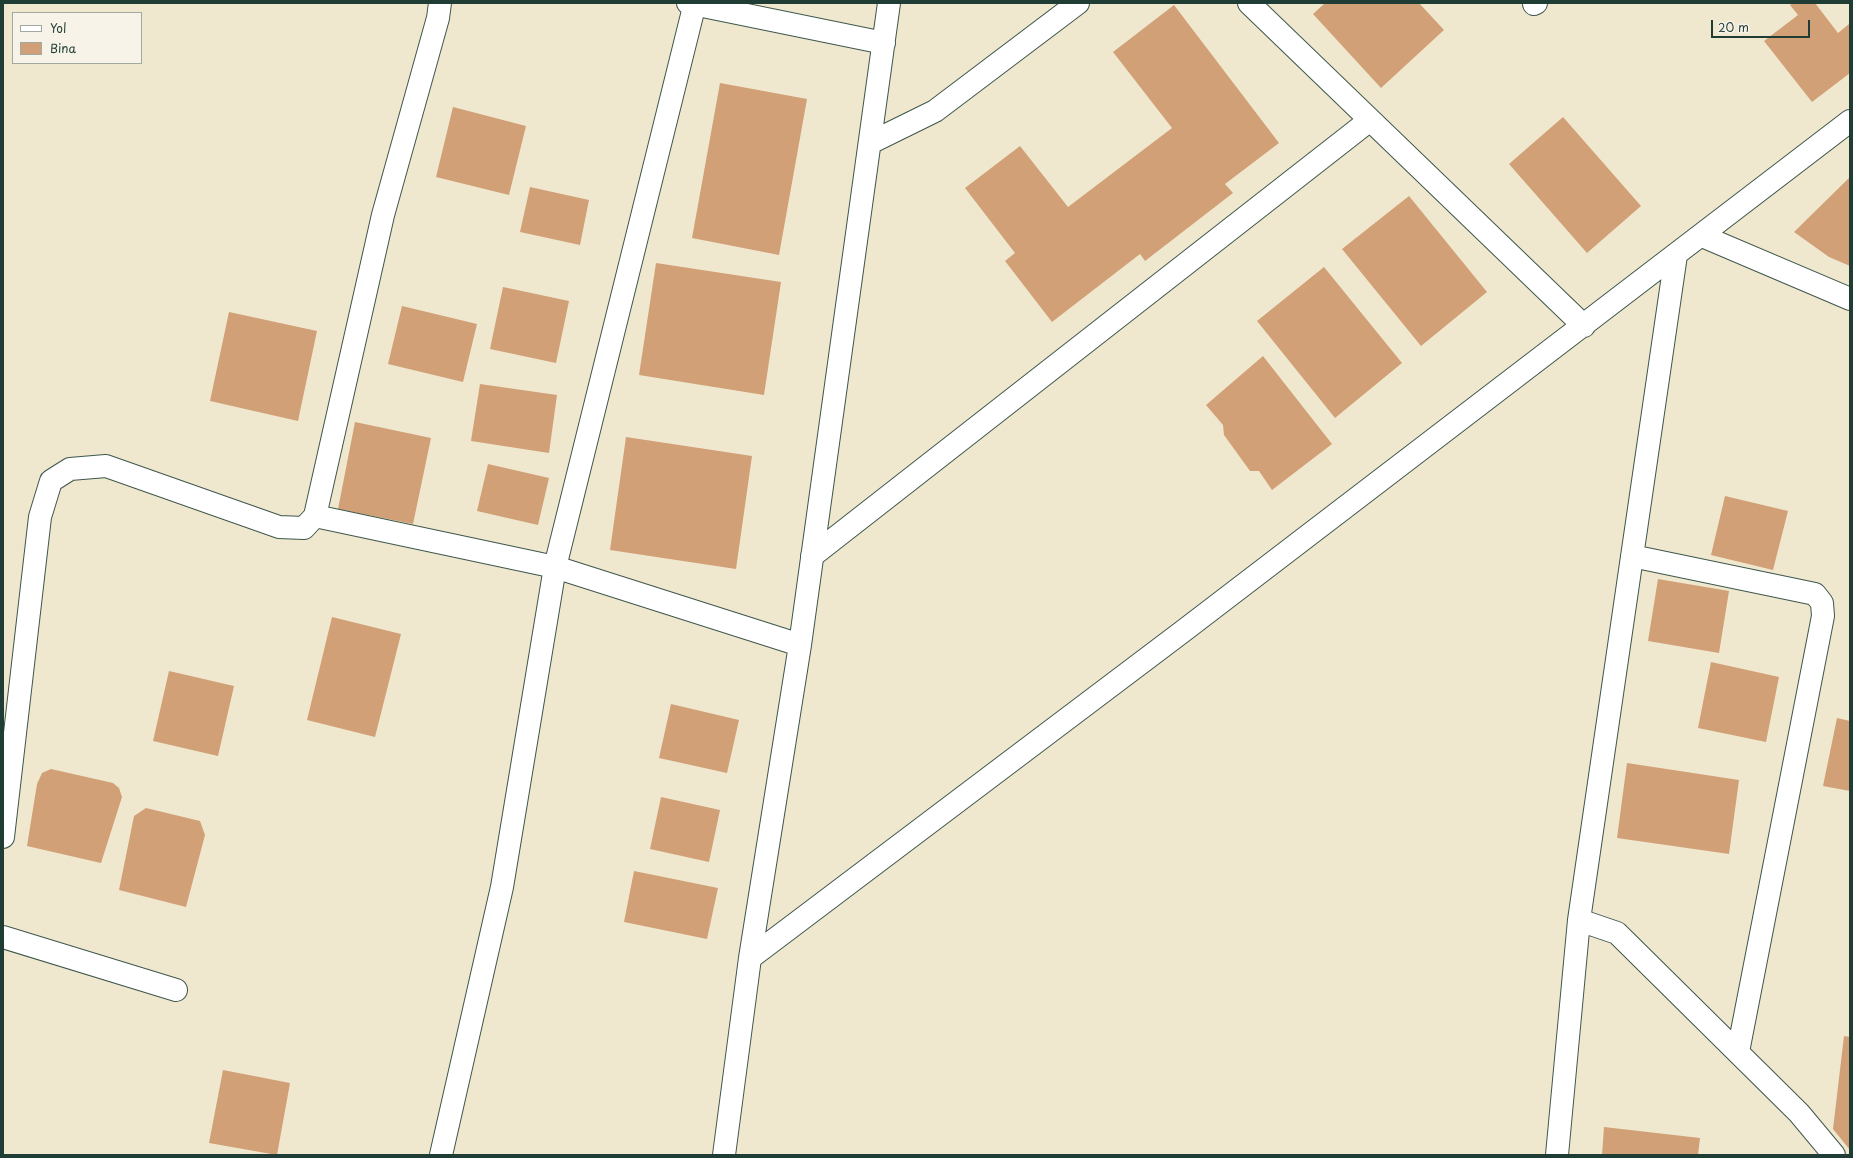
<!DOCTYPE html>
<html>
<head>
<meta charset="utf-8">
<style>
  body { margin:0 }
  #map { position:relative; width:1853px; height:1158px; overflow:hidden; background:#efe8cf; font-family:"Playpen Sans",sans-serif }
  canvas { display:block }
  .frame { position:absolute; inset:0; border:4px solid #1f3d34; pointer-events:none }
  .legend { position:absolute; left:12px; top:12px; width:130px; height:52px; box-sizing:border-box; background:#f7f3e8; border:1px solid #a1aaa0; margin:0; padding:5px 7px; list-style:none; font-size:12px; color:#1f3d34 }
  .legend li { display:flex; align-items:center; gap:8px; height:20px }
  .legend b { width:20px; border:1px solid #a1aaa0 }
  .scale { position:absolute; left:1711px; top:20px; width:99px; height:18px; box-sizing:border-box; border:2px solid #1f3d34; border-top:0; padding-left:5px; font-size:12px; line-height:14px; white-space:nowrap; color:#1f3d34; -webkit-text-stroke:3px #f7f3e8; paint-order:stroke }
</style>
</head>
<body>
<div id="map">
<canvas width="1853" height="1158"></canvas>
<div class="frame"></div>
<ul class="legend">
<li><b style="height:5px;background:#fff"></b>Yol</li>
<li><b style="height:11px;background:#d1a076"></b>Bina</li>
</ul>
<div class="scale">20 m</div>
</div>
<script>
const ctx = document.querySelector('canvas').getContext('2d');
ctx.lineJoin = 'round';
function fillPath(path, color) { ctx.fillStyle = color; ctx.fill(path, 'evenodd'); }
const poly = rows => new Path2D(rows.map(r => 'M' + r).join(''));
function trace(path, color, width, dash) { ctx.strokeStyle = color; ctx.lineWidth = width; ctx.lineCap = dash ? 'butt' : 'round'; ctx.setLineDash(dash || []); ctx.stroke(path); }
const building = poly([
  [1325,3,1419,3,1444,30,1381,88,1313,14],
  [1793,3,1815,3,1838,33,1849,24,1850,25,1850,73,1812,102,1764,41,1798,15,1790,5],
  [1174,5,1279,143,1225,184,1233,193,1145,261,1140,254,1052,322,1005,261,1015,253,965,188,1020,146,1068,207,1172,128,1113,52],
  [720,83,807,99,779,255,692,238],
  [453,107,526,126,509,195,436,177],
  [1563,117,1641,206,1587,253,1509,164],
  [1850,177,1850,266,1829,257,1794,232],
  [530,187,589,200,580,245,520,232],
  [1409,196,1487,292,1421,346,1342,249],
  [656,263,781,282,764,395,639,375],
  [1324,267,1402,363,1335,418,1257,321],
  [503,287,569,301,556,363,490,349],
  [402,306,477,324,463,382,388,364],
  [229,312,317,331,298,421,210,401],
  [1263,356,1332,444,1272,490,1259,471,1250,471,1224,435,1223,425,1206,405],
  [480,384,557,395,549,453,471,441],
  [355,422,431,438,413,524,338,509],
  [626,437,752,456,736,569,610,550],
  [488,464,549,478,538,525,477,511],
  [1725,496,1788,511,1773,570,1711,555],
  [1658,579,1729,591,1719,653,1648,641],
  [332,617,401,634,375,737,307,720],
  [1711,662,1779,677,1766,742,1698,728],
  [169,671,234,686,218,756,153,741],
  [671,704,739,720,727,773,659,758],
  [1837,718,1850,721,1850,791,1823,786],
  [1627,763,1739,780,1729,854,1617,838],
  [51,769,113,783,119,788,122,797,101,863,27,846,37,784,42,773],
  [661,797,720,810,709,862,650,849],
  [146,808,200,821,205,835,186,907,119,890,134,816],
  [634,871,718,888,707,939,624,922],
  [1844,1036,1850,1037,1850,1150,1833,1129],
  [223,1070,290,1083,277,1155,209,1143],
  [1604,1127,1700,1138,1698,1155,1602,1155]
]);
const minor = poly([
  [688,3,884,43],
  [1249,3,1584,326],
  [1534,4,1536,3],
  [870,143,935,111,1078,3],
  [1702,236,1850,299],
  [315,516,555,567,800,645],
  [812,556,1370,120],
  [1632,556,1815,594,1822,603,1823,616,1738,1052],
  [3,837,40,517,51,481,70,469,106,466,279,527,304,528,315,516,383,215,438,18,440,3],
  [1579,920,1617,933,1799,1113,1834,1155],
  [3,937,176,990],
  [750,958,1182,632,1850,121],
  [441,1155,502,887,555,567,695,3],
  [724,1155,750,958,800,645,889,3],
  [1557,1155,1579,920,1676,255]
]);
fillPath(building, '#d1a076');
trace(minor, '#3e574b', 24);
trace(minor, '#fff', 22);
</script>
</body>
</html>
